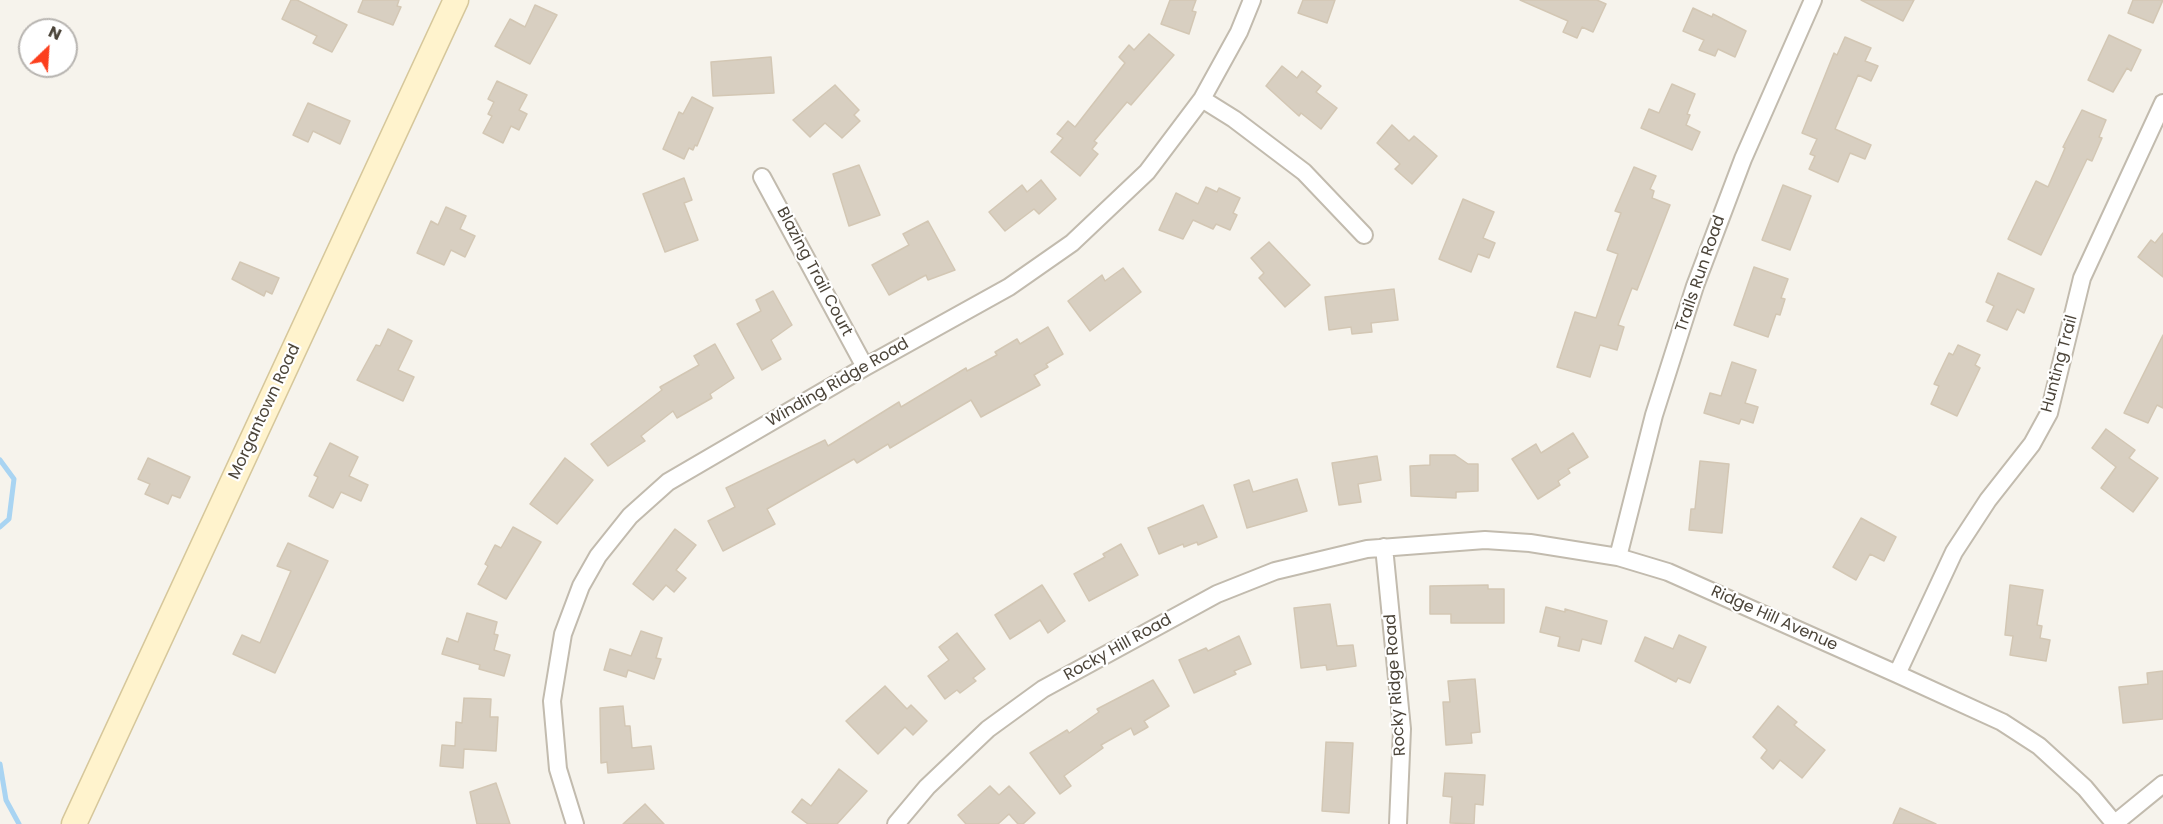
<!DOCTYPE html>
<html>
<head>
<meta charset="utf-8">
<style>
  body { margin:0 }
  #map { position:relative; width:2163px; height:824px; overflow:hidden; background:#f6f3ec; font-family:Poppins,sans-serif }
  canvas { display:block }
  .north { position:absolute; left:18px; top:18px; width:60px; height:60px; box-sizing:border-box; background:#fff; border:2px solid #b7b4b0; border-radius:50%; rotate:25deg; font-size:16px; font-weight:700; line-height:24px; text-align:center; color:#4b4439 }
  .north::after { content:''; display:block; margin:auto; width:21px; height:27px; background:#fc3f1d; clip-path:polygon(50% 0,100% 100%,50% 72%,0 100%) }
</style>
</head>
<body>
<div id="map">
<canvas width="2163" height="824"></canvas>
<div class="north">N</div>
</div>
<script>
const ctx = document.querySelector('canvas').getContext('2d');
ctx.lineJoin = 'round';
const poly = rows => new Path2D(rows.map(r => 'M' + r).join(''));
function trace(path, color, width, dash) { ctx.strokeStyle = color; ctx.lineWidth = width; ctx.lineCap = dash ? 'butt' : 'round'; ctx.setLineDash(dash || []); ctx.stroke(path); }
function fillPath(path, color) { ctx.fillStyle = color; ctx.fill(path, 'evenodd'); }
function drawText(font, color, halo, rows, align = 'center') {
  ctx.font = font + ' Poppins,sans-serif'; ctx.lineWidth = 4.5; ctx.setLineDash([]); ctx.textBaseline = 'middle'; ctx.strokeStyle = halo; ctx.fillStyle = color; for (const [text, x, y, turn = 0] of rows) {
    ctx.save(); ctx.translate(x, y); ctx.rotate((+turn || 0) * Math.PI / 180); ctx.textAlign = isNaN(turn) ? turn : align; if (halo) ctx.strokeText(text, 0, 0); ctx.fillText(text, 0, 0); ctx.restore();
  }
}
const stream = poly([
  [0,460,14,479,9,519,0,527],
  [0,764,6,800,19,824]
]);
const building = poly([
  [291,0,297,0,347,25,332,52,313,43,317,36,282,19,291,0],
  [363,0,399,0,397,6,401,7,393,25,358,12,363,0],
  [1170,0,1196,0,1192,11,1196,12,1189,34,1161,24,1170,0],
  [1303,0,1335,0,1327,23,1298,13,1303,0],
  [1520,0,1597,0,1606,4,1593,32,1582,27,1577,38,1563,32,1568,21,1520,0],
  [1861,0,1914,0,1903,21,1861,0],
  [2133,0,2163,0,2153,23,2128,13,2133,0],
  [535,5,557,15,530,64,495,46,510,19,525,27,535,5],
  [1693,8,1712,17,1713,14,1746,31,1735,57,1718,49,1715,56,1699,50,1704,40,1683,31,1693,8],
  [1149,34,1174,55,1131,105,1127,102,1094,141,1097,143,1092,149,1098,154,1080,176,1051,152,1063,138,1057,134,1068,121,1075,127,1125,63,1119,57,1129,45,1134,50,1149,34],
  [2109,35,2141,50,2131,71,2127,68,2113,92,2088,80,2109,35],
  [1845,37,1871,48,1865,61,1878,66,1871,81,1858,75,1835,129,1871,145,1865,159,1850,153,1838,182,1809,169,1815,156,1810,154,1817,139,1802,133,1834,53,1837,55,1845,37],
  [771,57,774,93,713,96,711,62,771,57],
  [1282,66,1297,78,1302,71,1321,86,1316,92,1337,108,1321,129,1301,113,1299,116,1266,86,1282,66],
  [497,81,527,95,519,110,527,114,519,130,511,126,503,143,483,133,492,116,488,114,494,102,488,99,497,81],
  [1672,84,1695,94,1687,114,1690,115,1686,125,1700,132,1692,150,1641,128,1649,109,1659,113,1672,84],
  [835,85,859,110,854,115,860,121,842,138,825,123,810,137,793,120,835,85],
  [692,97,713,108,697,146,695,145,693,150,689,148,684,159,663,149,679,112,683,114,692,97],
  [308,103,350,121,340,144,313,131,308,142,293,135,308,103],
  [2082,110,2106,120,2099,137,2102,138,2092,161,2087,159,2041,255,2008,239,2036,181,2048,187,2065,148,2063,147,2082,110],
  [1392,125,1409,141,1414,136,1437,156,1412,184,1395,169,1400,164,1377,143,1392,125],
  [859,165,880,215,849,226,833,174,859,165],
  [1634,167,1656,176,1650,189,1654,191,1652,198,1670,205,1637,290,1632,288,1618,325,1624,327,1617,350,1600,345,1590,377,1557,367,1575,312,1596,318,1618,254,1607,250,1621,213,1615,211,1634,167],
  [684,178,692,200,684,203,698,240,665,252,643,194,684,178],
  [1041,180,1056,199,1039,214,1034,209,1005,231,989,212,1022,185,1027,192,1041,180],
  [1783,185,1811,196,1790,250,1762,240,1783,185],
  [1206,187,1217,192,1219,188,1240,198,1233,213,1237,215,1230,230,1216,224,1213,229,1193,220,1183,239,1159,230,1176,193,1198,204,1206,187],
  [1463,199,1494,212,1483,238,1495,243,1489,258,1478,254,1471,272,1439,259,1463,199],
  [446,207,466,216,460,229,475,236,465,257,451,250,444,265,417,253,431,221,438,225,446,207],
  [928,221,955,270,928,280,926,275,889,295,872,265,909,245,903,234,928,221],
  [2163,233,2163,277,2138,257,2151,240,2155,243,2163,233],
  [1269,242,1310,285,1285,307,1259,278,1264,273,1251,258,1269,242],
  [240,262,279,278,272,294,266,291,264,296,232,279,240,262],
  [1754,267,1788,279,1781,298,1785,299,1780,315,1776,314,1768,337,1734,325,1754,267],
  [1123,268,1141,292,1090,331,1068,301,1102,275,1105,281,1123,268],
  [1998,273,2034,289,2024,313,2017,309,2007,330,1987,321,1994,306,1986,302,1998,273],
  [1394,289,1398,320,1371,323,1372,332,1352,334,1351,327,1329,330,1325,297,1394,289],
  [773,291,792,325,771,340,781,359,762,370,737,324,761,311,756,300,773,291],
  [1048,327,1063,354,1046,364,1048,367,1034,375,1040,385,981,417,971,400,890,448,888,444,857,463,854,459,767,509,775,524,723,551,708,521,735,507,726,488,825,440,828,446,899,402,901,407,966,368,967,371,997,355,995,352,1017,339,1020,344,1048,327],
  [388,329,412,341,398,370,414,377,403,401,357,380,376,345,380,346,388,329],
  [2163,335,2163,408,2157,405,2148,423,2124,413,2163,335],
  [715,344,734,378,710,394,712,398,677,418,673,411,641,436,645,441,608,466,591,444,662,390,660,387,699,365,694,356,715,344],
  [1958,345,1980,355,1975,365,1980,368,1957,416,1931,404,1939,386,1934,384,1949,353,1953,355,1958,345],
  [1732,362,1756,370,1745,403,1758,407,1753,423,1741,419,1739,424,1704,413,1710,393,1721,396,1732,362],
  [2106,429,2135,450,2129,458,2158,478,2133,512,2101,488,2116,467,2092,448,2106,429],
  [1573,433,1588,457,1568,469,1570,473,1558,481,1560,485,1538,499,1512,459,1536,444,1541,453,1573,433],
  [330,443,358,457,349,476,368,485,361,501,341,492,333,508,309,496,318,477,314,475,330,443],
  [1430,455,1455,455,1468,464,1478,464,1478,491,1456,492,1456,498,1411,496,1410,466,1430,465,1430,455],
  [1377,456,1381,480,1358,484,1361,502,1339,505,1332,463,1377,456],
  [148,458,190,477,180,498,172,495,168,504,145,494,150,484,138,479,148,458],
  [565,458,593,480,557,524,530,504,565,458],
  [1700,461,1729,464,1722,533,1689,530,1691,509,1695,509,1700,461],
  [1297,479,1307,511,1247,528,1234,485,1249,480,1253,492,1297,479],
  [1203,505,1217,537,1198,545,1197,542,1184,547,1183,544,1159,554,1148,528,1203,505],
  [1861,518,1896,537,1884,561,1870,554,1856,580,1833,567,1861,518],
  [513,527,541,542,506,599,478,584,488,566,485,564,495,545,501,548,513,527],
  [675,529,696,545,676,570,686,578,674,592,666,585,653,600,633,584,675,529],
  [288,543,328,561,275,673,233,654,242,635,260,643,291,571,277,566,288,543],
  [1121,544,1138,575,1089,601,1074,574,1105,557,1103,554,1121,544],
  [1042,585,1065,621,1048,633,1040,620,1010,639,995,615,1042,585],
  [1488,585,1488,589,1504,589,1504,623,1451,623,1451,614,1430,614,1430,586,1488,585],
  [2010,585,2043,590,2037,625,2042,626,2040,638,2050,640,2046,661,2010,655,2013,636,2005,635,2010,585],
  [1330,604,1337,646,1353,645,1356,666,1327,670,1326,665,1301,668,1294,608,1330,604],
  [1546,607,1565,612,1565,609,1607,621,1601,644,1582,639,1579,651,1558,646,1560,637,1540,632,1546,607],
  [467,613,497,622,494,634,498,635,494,650,510,655,504,676,479,669,480,665,442,654,447,638,458,642,467,613],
  [641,631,662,638,656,658,661,659,654,679,628,670,626,677,604,670,610,649,631,656,641,631],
  [957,633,985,669,973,678,976,681,960,693,957,690,945,699,928,676,949,660,939,647,957,633],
  [1679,635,1706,647,1690,683,1678,678,1676,682,1635,661,1645,637,1673,649,1679,635],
  [1239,636,1251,664,1234,671,1236,674,1194,693,1179,660,1206,648,1208,651,1239,636],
  [2163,671,2163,719,2123,723,2119,687,2148,684,2147,673,2163,671],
  [1475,679,1480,732,1471,733,1472,743,1446,745,1443,702,1450,702,1448,681,1475,679],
  [1153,680,1169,706,1144,721,1148,727,1134,735,1131,728,1101,745,1103,748,1064,776,1071,786,1060,794,1030,753,1067,730,1069,733,1099,712,1097,709,1153,680],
  [885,686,907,709,911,705,927,721,913,735,905,727,878,754,846,721,885,686],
  [464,698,491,699,490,717,498,717,496,751,464,749,463,768,440,766,442,745,455,746,456,722,462,723,464,698],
  [623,706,625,726,630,726,632,748,651,746,654,769,608,773,607,762,601,763,600,708,623,706],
  [1778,706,1797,722,1794,725,1825,750,1802,778,1780,760,1773,769,1761,758,1767,750,1753,737,1778,706],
  [1326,742,1353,743,1349,813,1322,811,1326,742],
  [839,769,867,791,837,824,808,824,792,812,802,799,811,806,839,769],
  [1445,773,1485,775,1483,805,1475,804,1474,824,1450,823,1452,797,1443,796,1445,773],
  [496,783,510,824,477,824,470,792,496,783],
  [990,786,999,795,1009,786,1035,813,1023,824,1018,824,1009,814,998,824,966,824,958,815,990,786],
  [645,804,664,824,623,824,645,804],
  [1900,808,1936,824,1893,824,1900,808]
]);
const street = poly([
  [1202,99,1234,119,1304,172,1364,235],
  [762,177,865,367],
  [1384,547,1402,729,1398,824],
  [1618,557,1654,415,1695,286,1743,159,1813,0],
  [1897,674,1954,552,1988,500,2032,444,2049,413,2082,278,2163,103],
  [575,824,558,769,552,701,563,634,581,586,598,556,630,516,668,482,865,367,1009,287,1072,243,1147,172,1202,99,1239,32,1252,0],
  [896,824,927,787,988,729,1043,689,1217,594,1275,571,1367,549,1485,540,1530,543,1618,557,1668,572,1897,674,2002,722,2039,746,2085,788,2115,824],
  [2114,824,2163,784]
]);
const secondary = poly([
  [74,824,456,0]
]);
const streetNames = [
  ["Blazing Trail Court",814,272,62],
  ["Trails Run Road",1701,274,-71],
  ["Hunting Trail",2060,364,-75],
  ["Winding Ridge Road",838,383,-30],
  ["Morgantown Road",265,412,-65],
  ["Ridge Hill Avenue",1774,619,24],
  ["Rocky Hill Road",1118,648,-29],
  ["Rocky Ridge Road",1396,685,-94]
];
trace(stream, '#a9d4f2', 5);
fillPath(building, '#d8cfc1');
trace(building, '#d3c7b4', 1.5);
trace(street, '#c2bbae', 20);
trace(secondary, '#d6c79b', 27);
trace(street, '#fff', 16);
trace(secondary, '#fff3cd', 24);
drawText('16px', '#4b4439', '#fff', streetNames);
</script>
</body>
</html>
